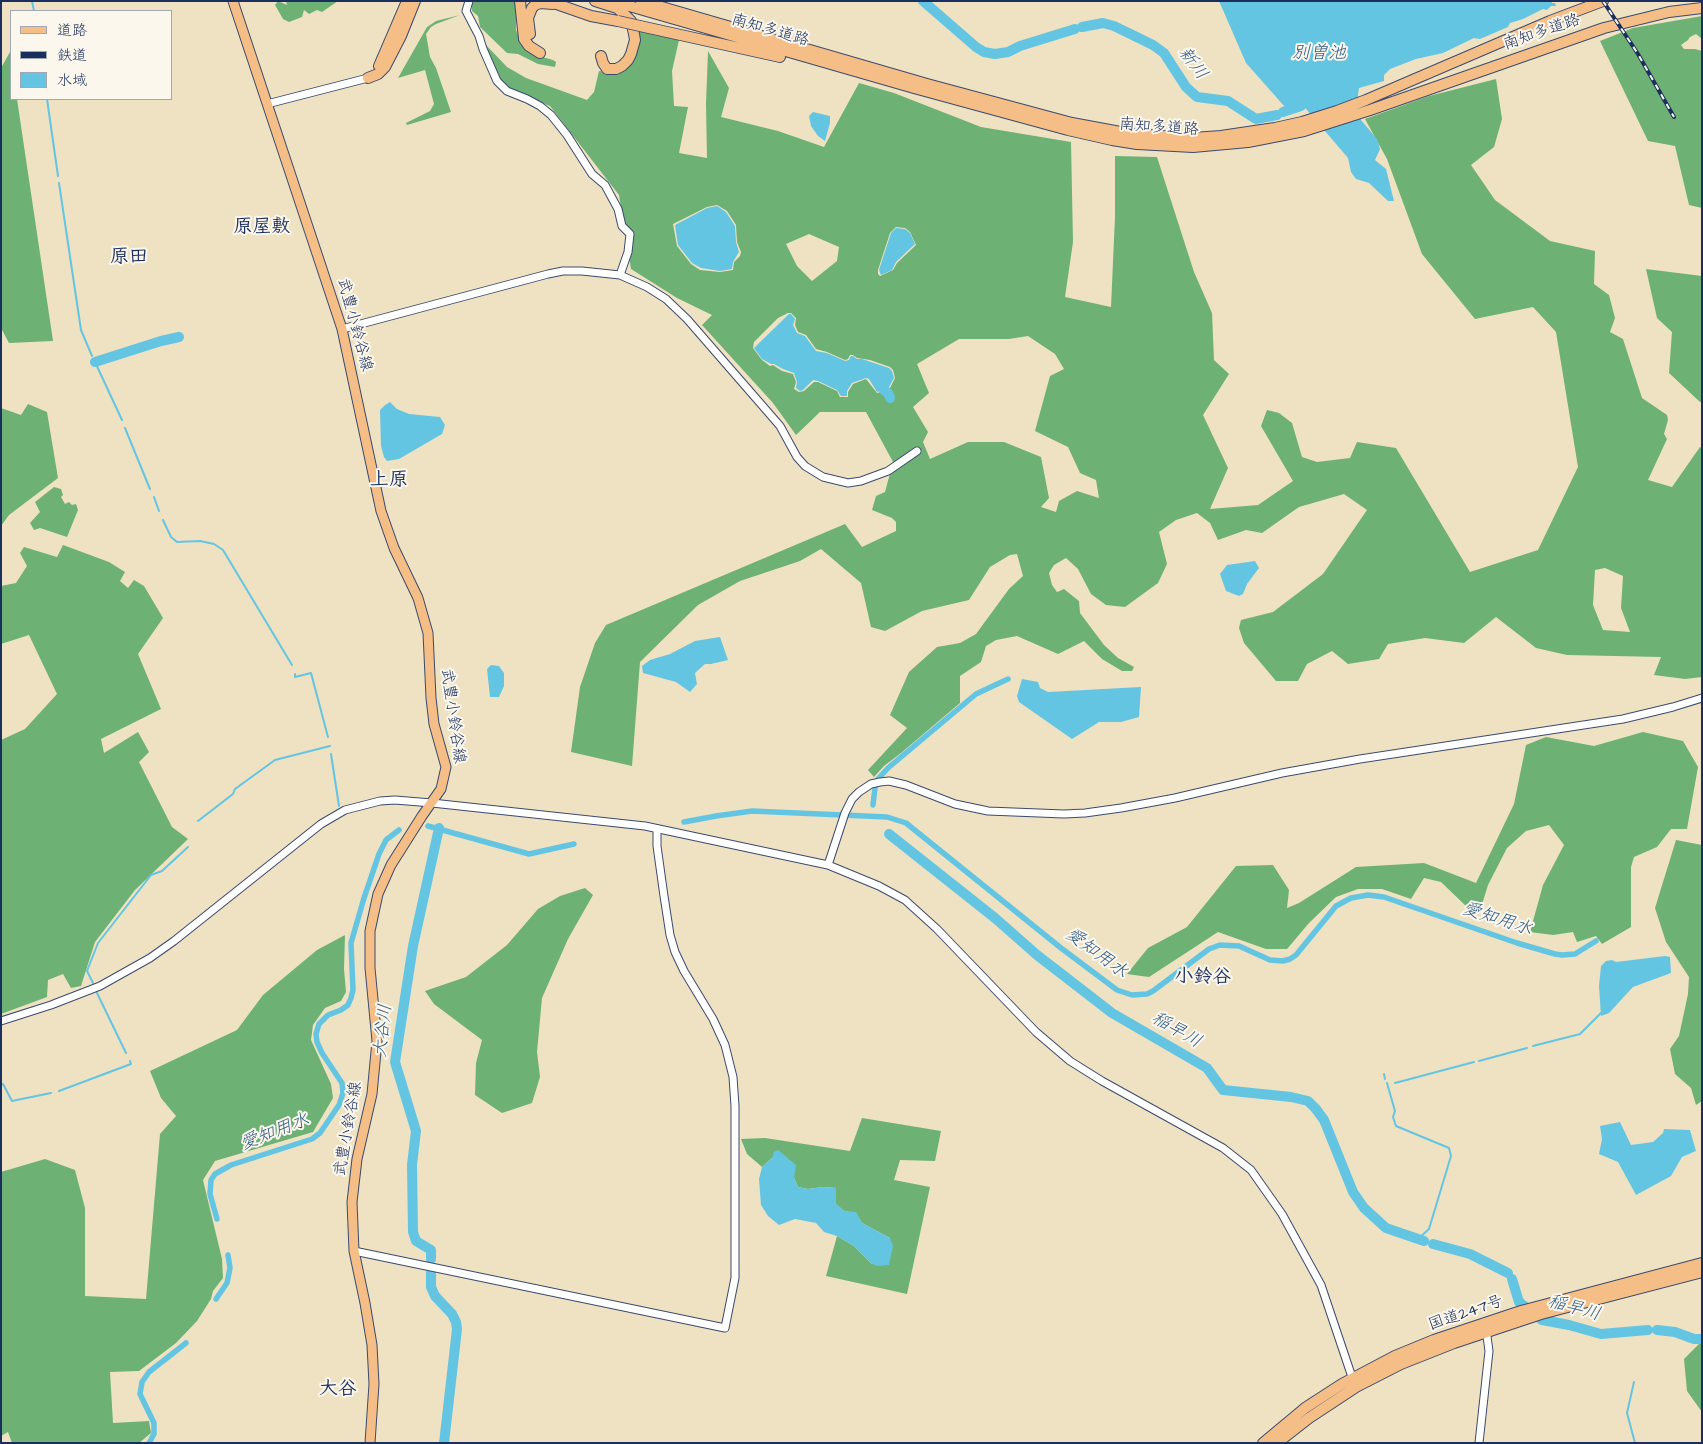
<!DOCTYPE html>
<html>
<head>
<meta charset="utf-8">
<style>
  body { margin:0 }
  #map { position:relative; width:1703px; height:1444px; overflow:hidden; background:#eee2c3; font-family:"Architects Daughter","Klee One",sans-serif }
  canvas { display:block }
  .frame { position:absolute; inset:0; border:2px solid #1b2f5e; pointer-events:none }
  .legend { position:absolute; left:10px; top:10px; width:162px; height:90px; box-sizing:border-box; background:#fbf7ec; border:1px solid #a1a7b3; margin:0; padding:6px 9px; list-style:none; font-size:15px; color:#1b2f5e }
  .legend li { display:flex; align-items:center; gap:10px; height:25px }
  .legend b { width:25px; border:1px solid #a1a7b3 }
</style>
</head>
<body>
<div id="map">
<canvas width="1703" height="1444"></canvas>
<div class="frame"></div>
<ul class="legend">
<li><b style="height:6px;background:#f5be86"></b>道路</li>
<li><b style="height:6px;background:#1b2f5e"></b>鉄道</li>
<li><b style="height:14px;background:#64c5e2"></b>水域</li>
</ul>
</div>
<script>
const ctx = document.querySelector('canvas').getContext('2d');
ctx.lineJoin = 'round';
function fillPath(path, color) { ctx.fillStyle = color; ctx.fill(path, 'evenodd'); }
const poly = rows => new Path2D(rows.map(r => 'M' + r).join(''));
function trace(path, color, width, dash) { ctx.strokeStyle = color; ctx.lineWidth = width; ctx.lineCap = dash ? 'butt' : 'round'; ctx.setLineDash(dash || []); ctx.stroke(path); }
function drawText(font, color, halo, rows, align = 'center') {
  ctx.font = font + ' "Architects Daughter","Klee One",sans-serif'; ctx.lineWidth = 4; ctx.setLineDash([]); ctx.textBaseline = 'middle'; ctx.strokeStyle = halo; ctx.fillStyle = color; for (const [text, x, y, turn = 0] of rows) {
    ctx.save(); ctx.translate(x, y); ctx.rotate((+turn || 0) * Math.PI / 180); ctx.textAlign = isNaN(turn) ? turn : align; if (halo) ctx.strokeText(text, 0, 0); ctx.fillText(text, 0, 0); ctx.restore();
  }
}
const forest = poly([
  [278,1,287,5,286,1,338,1,322,12,317,10,309,14,304,10,302,17,289,22,283,19,275,5],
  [472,1,515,1,516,4,516,30,522,46,535,55,553,60,556,62,555,67,538,64,518,54,507,53,480,27,478,16,472,11],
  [460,15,436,24,431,27,426,34,430,57,436,68,451,112,407,125,406,123,430,111,434,104,425,70,398,78,427,27,436,21],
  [1702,16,1702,39,1696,34,1690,37,1688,40,1681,45,1684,49,1695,49,1702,51,1702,208,1689,205,1675,146,1648,141,1600,41,1633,28],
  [638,31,679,40,672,71,674,106,688,107,679,153,707,158,706,104,708,51,729,88,721,117,778,131,824,147,859,83,894,93,981,127,1071,142,1073,242,1065,297,1111,307,1115,217,1115,156,1157,157,1194,272,1212,313,1214,360,1229,374,1203,415,1228,468,1210,509,1258,505,1293,481,1261,426,1267,410,1279,413,1292,423,1302,457,1317,462,1350,458,1357,442,1396,448,1470,572,1538,550,1578,467,1556,332,1533,307,1475,319,1422,254,1387,159,1365,119,1429,96,1496,79,1502,119,1494,147,1471,165,1495,200,1550,241,1595,251,1594,284,1609,295,1615,318,1610,332,1623,339,1642,398,1667,415,1668,420,1664,434,1667,439,1648,480,1672,487,1700,447,1702,448,1702,677,1685,679,1654,675,1661,657,1567,655,1536,648,1496,617,1464,643,1425,638,1388,644,1379,659,1348,664,1332,651,1307,664,1298,681,1276,681,1244,643,1239,628,1241,620,1273,612,1323,574,1367,510,1344,494,1299,507,1262,533,1246,530,1218,540,1210,523,1197,513,1176,520,1159,532,1167,564,1158,583,1125,607,1106,605,1091,594,1078,569,1066,558,1054,565,1049,573,1052,585,1057,592,1064,589,1079,601,1080,613,1104,645,1118,658,1134,667,1132,671,1122,671,1102,659,1084,641,1058,654,1017,636,996,640,986,646,981,662,960,676,960,703,901,753,884,766,874,777,868,770,907,728,890,715,909,672,937,647,960,643,976,634,1009,589,1023,576,1017,554,1010,555,990,567,969,600,922,611,885,631,871,627,861,583,821,549,800,561,740,581,698,605,640,662,632,766,571,752,580,687,595,643,606,625,845,524,862,547,896,531,896,522,892,518,872,510,876,496,885,492,893,462,866,412,820,412,796,435,773,403,702,325,712,315,677,298,631,269,619,195,550,106,509,90,498,79,486,45,507,67,526,78,587,100,594,92,599,71,612,73,626,66],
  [717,205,727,211,736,225,737,242,741,252,740,256,734,262,733,270,720,272,700,270,691,264,677,246,673,224,707,207],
  [896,227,905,228,910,232,916,245,897,263,893,270,880,276,878,274,878,270,890,233],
  [809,234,839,247,837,261,812,281,797,266,786,244],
  [788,313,791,313,796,318,795,325,798,332,806,335,816,349,827,352,845,360,848,359,850,355,853,355,857,358,870,360,890,367,893,370,895,378,889,390,877,393,866,379,853,384,848,392,848,397,840,397,837,391,818,382,814,382,804,391,799,392,794,389,796,382,793,374,782,371,773,365,770,366,762,360,753,348,754,342,778,318],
  [1028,336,1055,354,1064,369,1050,376,1035,431,1068,447,1080,473,1096,480,1099,498,1077,491,1059,501,1056,512,1041,507,1049,498,1041,457,1004,442,968,442,930,459,923,442,928,432,913,407,929,393,917,364,959,339,1009,339],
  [1605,568,1623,576,1621,608,1630,632,1603,630,1593,605,1595,570],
  [10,52,11,99,17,99,53,341,9,343,1,328,1,68],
  [1646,269,1702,276,1702,402,1700,402,1669,373,1672,332,1657,318],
  [28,404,47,412,58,478,9,515,1,526,1,408,21,415],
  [54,487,61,489,63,495,61,497,65,504,69,502,72,505,76,504,78,510,67,537,40,528,34,530,30,523,40,512,35,502],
  [63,545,109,562,125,572,120,581,128,588,134,580,144,586,163,618,138,654,161,709,101,739,104,753,138,732,149,752,139,762,172,827,188,839,135,890,95,942,81,986,71,988,63,974,48,980,47,997,1,1014,1,740,25,729,57,694,29,635,1,644,1,586,16,583,27,566,20,553,24,547,57,557],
  [1643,732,1683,741,1698,767,1687,829,1671,829,1657,847,1634,857,1631,867,1631,927,1602,944,1596,936,1577,942,1573,932,1553,935,1530,932,1543,885,1564,845,1549,825,1526,831,1507,848,1488,885,1479,914,1467,907,1441,882,1424,878,1411,899,1382,889,1358,889,1336,897,1309,923,1287,949,1266,949,1218,932,1149,977,1127,974,1148,948,1187,927,1236,866,1273,865,1289,890,1287,908,1299,903,1356,867,1424,863,1476,883,1514,804,1526,745,1546,737,1594,746],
  [1676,840,1702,845,1702,1101,1696,1105,1691,1088,1675,1074,1670,1049,1679,1036,1688,994,1689,977,1666,942,1655,908],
  [585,888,593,895,568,939,542,998,537,1052,540,1077,532,1103,502,1113,475,1095,476,1063,482,1040,434,1004,425,991,466,977,507,945,538,909,560,896],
  [345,935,344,969,346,992,341,1001,325,1008,313,1025,311,1040,331,1084,333,1098,313,1132,215,1161,203,1180,222,1259,223,1278,213,1291,211,1299,197,1321,176,1343,139,1371,110,1372,113,1423,149,1421,151,1433,139,1443,12,1443,8,1432,1,1436,1,1172,45,1159,75,1170,85,1208,85,1296,146,1299,160,1134,176,1116,161,1098,150,1071,237,1030,263,995,317,950],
  [862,1118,941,1131,935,1161,900,1160,894,1180,930,1187,907,1294,826,1276,837,1236,854,1246,872,1264,890,1238,862,1223,856,1213,844,1211,836,1204,836,1188,823,1187,808,1189,798,1187,794,1178,772,1158,762,1167,747,1154,741,1139,765,1138,850,1151],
  [1702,1341,1702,1412,1687,1391,1684,1359]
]);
const water = poly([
  [1219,1,1552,1,1552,3,1555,3,1556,6,1551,6,1547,10,1543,9,1523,19,1510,23,1508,27,1480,39,1474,38,1443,53,1416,59,1390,69,1384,75,1384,81,1359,88,1358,95,1361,120,1377,139,1380,149,1375,160,1386,169,1394,201,1388,201,1369,183,1356,179,1351,172,1348,158,1301,103,1285,107,1246,63],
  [813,112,830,116,830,123,825,141,818,136,811,126,809,116],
  [717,206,726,212,735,226,736,242,739,252,733,262,732,269,720,271,701,268,692,263,678,245,675,225,707,208],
  [896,228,905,229,910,233,915,244,896,262,892,270,881,275,879,270,891,233],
  [789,314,791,314,795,319,793,325,797,333,805,336,816,351,827,353,845,361,849,360,851,356,853,356,857,359,862,359,889,368,892,371,894,378,888,389,877,392,869,379,866,378,852,383,847,391,847,396,841,396,837,390,818,381,813,380,803,390,800,391,796,388,797,382,794,373,783,369,774,364,771,364,762,359,754,348],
  [390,402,397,409,409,414,440,417,445,425,442,434,399,459,387,461,384,457,381,446,380,410,385,405],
  [1255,561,1259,568,1247,584,1243,594,1239,596,1226,591,1220,574,1227,565],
  [720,637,728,660,711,664,705,664,695,673,697,684,690,692,676,682,643,673,642,666,650,660,670,654,695,641],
  [491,665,499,666,504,673,504,686,499,697,490,697,487,669],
  [1022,679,1038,682,1040,688,1048,692,1141,687,1139,717,1121,722,1099,722,1072,739,1019,702,1017,696],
  [1665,956,1670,957,1671,973,1633,987,1609,1013,1601,1016,1599,986,1601,966,1606,961,1612,960,1616,962],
  [1620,1122,1631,1145,1653,1142,1663,1133,1664,1129,1690,1130,1696,1151,1682,1157,1671,1176,1636,1195,1618,1162,1599,1154,1602,1139,1600,1126],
  [778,1150,796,1165,794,1178,798,1187,808,1189,823,1187,836,1188,836,1204,844,1211,856,1212,862,1223,890,1238,893,1246,889,1265,878,1266,872,1264,854,1246,837,1236,824,1232,816,1223,795,1219,779,1225,768,1216,761,1205,759,1179,762,1167,772,1158,774,1152]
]);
const stream = poly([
  [32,1,34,11],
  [47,99,58,176],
  [59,183,81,330,92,356],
  [95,362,122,420],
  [125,428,150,489],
  [154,497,159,511],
  [163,520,171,537,177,542,200,541,214,544,223,550,292,665],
  [295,674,295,677,311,673,328,737],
  [331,754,339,806],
  [198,821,233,794,235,789,275,760,330,746],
  [93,983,87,971,98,943,151,875,162,871,188,847],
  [97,993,126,1053],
  [1533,1046,1580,1034,1601,1013],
  [1479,1061,1527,1048],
  [1384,1074,1385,1079],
  [1387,1083,1395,1111,1393,1117,1396,1126,1449,1148,1451,1156,1429,1229,1418,1239],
  [1395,1083,1474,1062],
  [1,1085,3,1084,12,1101,51,1093],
  [59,1091,131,1064,130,1061],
  [1634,1382,1627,1413,1635,1443]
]);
const canal = poly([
  [878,779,888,768,976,694,1008,679],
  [873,805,875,788],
  [684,822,716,816,752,811,887,817,906,823,1061,948,1117,990,1132,995,1147,994,1153,991,1209,949,1220,945,1239,946,1270,960,1283,961,1290,959,1296,955,1336,906,1351,898,1368,895,1384,897,1517,943,1555,954,1562,955,1575,954,1596,941],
  [428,826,529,854,574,844],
  [217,1219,210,1194,211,1180,215,1174,231,1165,312,1139,320,1133,339,1105,343,1093,342,1083,322,1053,317,1042,316,1034,319,1024,328,1015,341,1010,348,1005,351,998,353,990,351,943,364,898,379,854,386,840,399,830],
  [216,1299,227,1283,230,1268,228,1255],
  [149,1443,154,1434,154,1423,140,1394,142,1382,149,1372,186,1343]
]);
const river = poly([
  [923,1,976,47,984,52,995,54,1008,52,1020,46,1075,29],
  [1082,27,1103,23,1114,26,1153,45,1164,53,1186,87,1197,97,1228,101,1256,119,1277,115],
  [1283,112,1301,106],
  [95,362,161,341,179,337],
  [884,390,888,393,890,398],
  [889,834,995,918,1037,955,1112,1013,1207,1068,1223,1090,1291,1097,1308,1101,1316,1109,1324,1120,1353,1192,1364,1208,1386,1228,1424,1241],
  [1433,1244,1470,1254,1508,1273],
  [431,1259,431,1250,416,1241,413,1232,412,1165,416,1131,395,1062,413,946,439,828],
  [431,1272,431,1287,435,1296,452,1314,456,1322,457,1329,444,1443],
  [1512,1279,1519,1302,1542,1320,1569,1325,1601,1334,1648,1330],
  [1657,1330,1675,1332,1694,1339,1702,1339]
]);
const minor = poly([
  [469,1,466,11,479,36,483,49,497,81,507,91,527,99,540,106,551,115,567,135,592,174,605,185,618,209,622,226,630,234,628,252,620,275],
  [267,104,368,78],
  [342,329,548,274,563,271,582,271,620,275,647,287,666,299,687,319,767,411,780,426,797,457,805,466,823,477,848,483,861,481,888,471,917,451],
  [828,865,845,813,852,799,859,792,871,784,880,782,889,781,906,785,955,804,988,811,1064,814,1085,813,1121,808,1175,798,1282,773,1360,759,1623,719,1673,707,1702,698],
  [1,1021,51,1005,100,986,150,958,174,941,321,824,345,810,380,801,395,800,432,803,645,826,828,865,879,886,905,900,937,929,1036,1032,1070,1061,1102,1081,1223,1148,1251,1170,1282,1214,1321,1285,1353,1380],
  [354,1251,725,1328,735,1278,735,1106,733,1077,725,1045,713,1019,684,971,675,952,670,935,664,896,657,846,657,829],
  [1479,1443,1489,1351,1486,1329]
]);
const major = poly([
  [233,1,342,329,381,511,394,548,418,598,428,633,431,698,434,724,446,767,441,789,422,816,391,865,378,894,370,931,370,968,377,1041,372,1094,357,1159,352,1202,354,1251,365,1303,372,1345,374,1384,370,1443]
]);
const highway = poly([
  [520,1,524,39,529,46,540,53],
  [548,1,591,16,618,21],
  [595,1,617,8,624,14,631,21,634,34,635,40,631,54,628,60,622,66,616,69,607,69,603,63,601,56],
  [612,1,914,88,1068,130,1112,140,1137,144,1193,147,1248,142,1304,131,1370,110,1604,28,1669,12,1702,8],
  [641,1,927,84,1072,123,1131,134,1193,138,1221,136,1275,128,1302,122,1337,111,1366,100,1550,21,1603,1],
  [640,26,780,57],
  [530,34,528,18,532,8,535,5,540,3,553,4],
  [379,66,407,1],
  [368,78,378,74,385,67,401,36,415,1],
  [1263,1443,1305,1408,1342,1384,1395,1356,1434,1340,1521,1311,1702,1263],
  [1277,1443,1309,1418,1356,1387,1401,1364,1454,1343,1541,1314,1702,1272]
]);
const rail = poly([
  [1603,1,1638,54,1674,117]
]);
const highwayBridge = poly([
  [618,21,640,26]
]);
const streetNames = [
  ["南知多道路",770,31,16],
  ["南知多道路",1542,33,-19],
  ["南知多道路",1159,128,4],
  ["武豊小鈴谷線",354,325,75],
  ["武豊小鈴谷線",452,716,82],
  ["武豊小鈴谷線",349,1129,-80],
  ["国道247号",1466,1314,-19]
];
const waterNames = [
  ["別曽池",1319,54],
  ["新川",1192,64,53],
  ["愛知用水",1497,920,18],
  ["愛知用水",1096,954,36],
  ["大谷川",384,1031,-84],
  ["稲早川",1176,1031,30],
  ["愛知用水",275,1133,-21],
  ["稲早川",1574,1309,16]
];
const quarterNames = [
  ["原屋敷",262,228],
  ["原田",129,258],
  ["上原",389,481],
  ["小鈴谷",1203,978],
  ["大谷",338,1390]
];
fillPath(forest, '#6db175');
fillPath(water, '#64c5e2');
trace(stream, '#64c5e2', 2);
trace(canal, '#64c5e2', 5.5);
trace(river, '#64c5e2', 10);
trace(minor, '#3b4a6d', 9);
trace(major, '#3b4a6d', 11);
trace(highway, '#3b4a6d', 12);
trace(minor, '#fff', 7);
trace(major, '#f5be86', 9);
trace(highway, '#f5be86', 10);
trace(rail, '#1b2f5e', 4);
trace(rail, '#fbf7ec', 2, [5.5]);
trace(highwayBridge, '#3b4a6d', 12, []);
trace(highwayBridge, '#f5be86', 10);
drawText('16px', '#1b2f5e', '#fbf7ec', streetNames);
drawText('italic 18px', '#315c86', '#fbf7ec', waterNames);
drawText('bold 19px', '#1b2f5e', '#fbf7ec', quarterNames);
</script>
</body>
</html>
